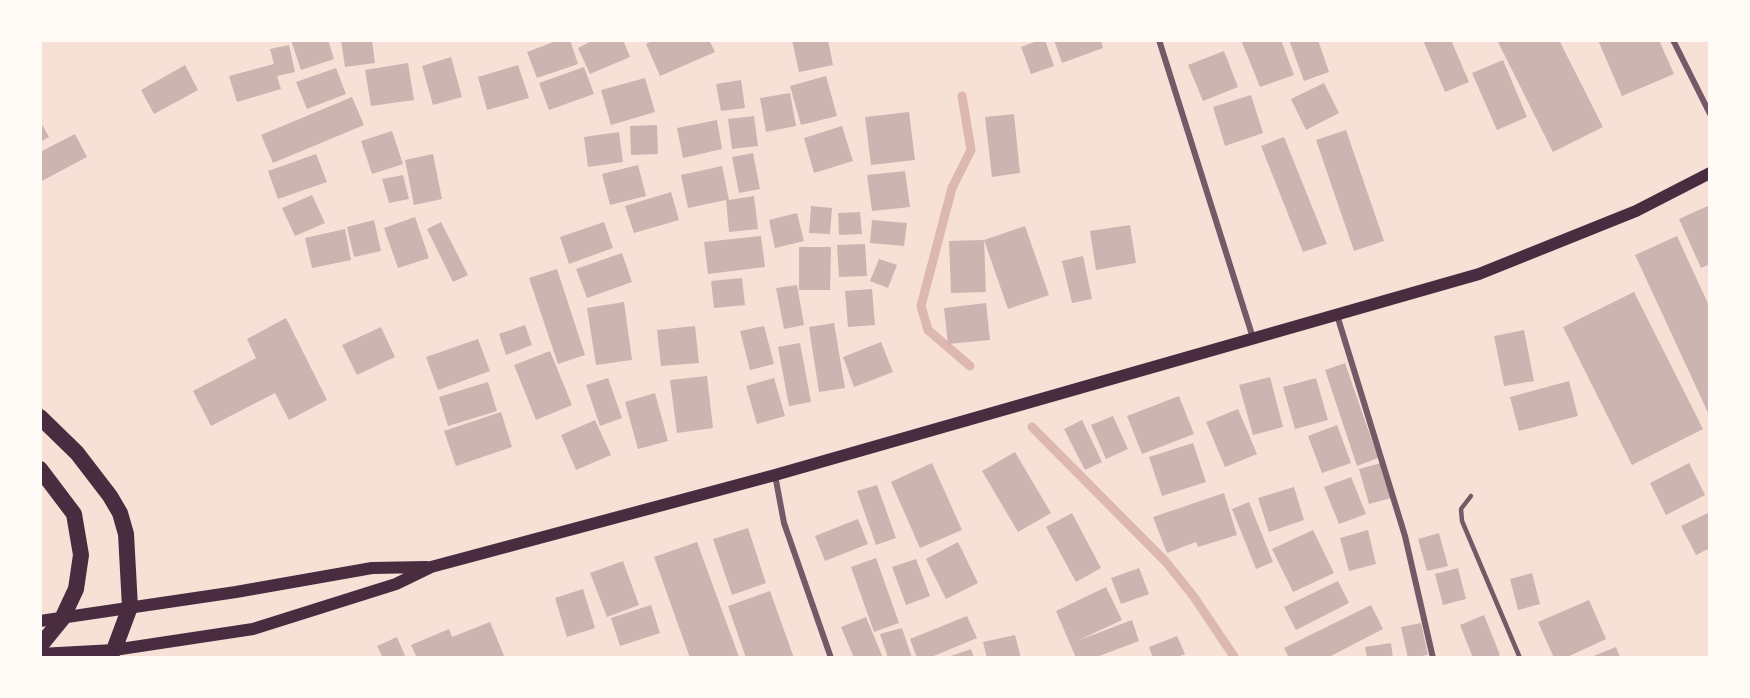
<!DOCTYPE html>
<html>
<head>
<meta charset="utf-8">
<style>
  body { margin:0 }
  #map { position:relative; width:1750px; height:698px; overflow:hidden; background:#f7e1d7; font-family:Manrope,sans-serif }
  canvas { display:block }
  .frame { position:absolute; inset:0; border:42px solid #fffaf5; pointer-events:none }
</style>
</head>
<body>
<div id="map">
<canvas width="1750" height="698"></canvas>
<div class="frame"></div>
</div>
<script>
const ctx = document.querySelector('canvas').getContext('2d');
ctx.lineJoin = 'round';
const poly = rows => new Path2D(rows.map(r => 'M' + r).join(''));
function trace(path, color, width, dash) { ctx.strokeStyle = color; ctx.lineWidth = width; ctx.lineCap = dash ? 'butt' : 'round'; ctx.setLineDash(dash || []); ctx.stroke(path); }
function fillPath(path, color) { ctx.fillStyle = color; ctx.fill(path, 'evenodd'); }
const stream = poly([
  [962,96,971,150,952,188,921,306,928,330,970,366],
  [1032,427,1166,562,1194,597,1235,658]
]);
const building = poly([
  [291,40,328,40,334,59,301,70],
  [341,40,372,40,375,63,345,67],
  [559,40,570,40,578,64,537,78,527,52],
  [594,40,623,40,630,57,590,74,578,48],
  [654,40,709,40,715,52,660,76,646,44],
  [792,40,828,40,833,65,799,72],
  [1040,40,1045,40,1054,66,1031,74,1021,47],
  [1054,40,1101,40,1103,48,1062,63],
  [1241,40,1281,40,1294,75,1260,87],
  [1289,40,1318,40,1329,72,1304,81],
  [1423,40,1451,40,1469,82,1445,92],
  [1501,40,1559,40,1603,127,1553,152,1498,42],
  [1598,40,1659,40,1674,74,1622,96],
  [289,45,295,72,277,76,281,89,237,102,229,76,274,64,270,49],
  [1224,51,1238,87,1203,101,1188,65],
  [451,57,462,97,433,105,422,66],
  [1503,60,1527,117,1497,130,1472,73],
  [408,63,414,100,371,106,365,70],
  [185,65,198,90,154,114,141,90],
  [518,65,529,98,487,110,478,77],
  [584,67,594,94,549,110,539,83],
  [336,68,346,94,307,109,296,82],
  [826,76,837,116,801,125,790,86],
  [645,78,655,112,611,125,601,90],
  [741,80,745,108,721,111,716,84],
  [1324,83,1339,113,1306,130,1291,99],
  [790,93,796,126,766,132,760,98],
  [1251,95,1263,133,1225,146,1213,107],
  [352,97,364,125,273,163,261,135],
  [909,112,915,160,871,165,865,117],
  [1014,114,1020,173,992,177,985,117],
  [754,116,758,146,732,149,728,119],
  [717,120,722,149,683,158,677,128],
  [40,121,49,137,40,142],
  [657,125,658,154,631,155,630,126],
  [842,126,853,161,814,173,804,138],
  [1346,130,1384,241,1354,251,1316,140],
  [392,131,403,164,372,174,361,141],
  [619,132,623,162,588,167,584,137],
  [75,134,87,157,40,182,40,152],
  [1284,137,1327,244,1303,252,1261,146],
  [753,153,760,189,739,193,732,157],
  [316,154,327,182,278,199,268,171],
  [433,154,442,199,414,205,405,160],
  [638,165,646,196,610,205,602,174],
  [722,166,729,200,754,196,758,229,729,232,726,200,688,208,681,175],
  [905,171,910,207,872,211,867,175],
  [403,175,409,199,389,203,382,179],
  [671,192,679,220,634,233,625,206],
  [312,195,325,223,295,236,282,208],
  [1710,205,1710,264,1701,268,1679,219],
  [811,206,832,208,830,234,809,233],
  [860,212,862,234,839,235,838,213],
  [797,213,804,241,775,248,769,220],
  [415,217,429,258,398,268,384,228],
  [374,220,381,251,354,257,347,227],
  [872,220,907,223,904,246,870,243],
  [441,222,468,275,453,282,427,229],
  [604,222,613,248,569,264,560,237],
  [1130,225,1136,263,1096,270,1090,231],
  [1025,226,1049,295,1008,309,984,240],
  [345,229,351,260,312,268,305,238],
  [761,236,765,267,708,274,704,242],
  [1677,236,1710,308,1710,417,1635,255],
  [984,240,986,292,951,293,949,241],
  [865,244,867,276,839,277,837,245],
  [799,247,831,247,830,290,799,290],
  [622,253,632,282,587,298,576,269],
  [1083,256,1092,299,1072,303,1062,261],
  [879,259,897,265,888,288,870,281],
  [557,269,585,355,558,364,529,278],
  [742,278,745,305,714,308,711,281],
  [797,285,804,325,784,329,776,288],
  [872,289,875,325,848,327,845,291],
  [1634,292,1703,429,1632,465,1563,327],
  [624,302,632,360,596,365,587,308],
  [986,303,990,340,948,344,944,308],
  [286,318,327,400,289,420,275,393,211,426,193,391,256,358,247,339],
  [834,323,845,388,819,392,809,327],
  [525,325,532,345,506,355,499,334],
  [695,326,699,363,661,366,657,330],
  [764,326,774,364,750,370,740,331],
  [381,327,395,357,357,375,342,345],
  [1524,330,1534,381,1504,386,1494,336],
  [478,339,490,371,438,390,426,357],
  [881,342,893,372,854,387,843,357],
  [800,343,811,402,789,406,778,347],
  [550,351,572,405,536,420,514,365],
  [1345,363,1378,458,1357,466,1325,370],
  [707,376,713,428,677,433,670,380],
  [1270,377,1283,427,1253,435,1239,385],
  [608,378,622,418,600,426,586,385],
  [774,378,785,416,757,424,746,386],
  [1316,378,1328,420,1295,429,1283,387],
  [1569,381,1578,416,1519,431,1510,397],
  [488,382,497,411,448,426,439,397],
  [655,393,668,441,638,449,625,402],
  [1179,396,1194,434,1142,454,1127,416],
  [1238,409,1257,454,1225,467,1206,422],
  [501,412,512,447,456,466,444,431],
  [1113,416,1128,449,1106,459,1091,425],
  [595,420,611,455,576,470,561,435],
  [1082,420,1102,462,1085,470,1064,429],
  [1337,425,1351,463,1322,473,1308,436],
  [1193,443,1206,482,1162,496,1149,457],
  [1015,452,1051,513,1018,532,982,471],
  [932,463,962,530,920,548,891,482],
  [1381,463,1391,498,1369,504,1359,469],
  [1689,463,1705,495,1666,515,1650,483],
  [1351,477,1366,514,1339,524,1324,487],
  [877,485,896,538,876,545,857,491],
  [1294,487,1304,520,1269,532,1258,498],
  [1224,493,1237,535,1198,547,1196,542,1167,553,1153,517],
  [1249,502,1273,562,1256,569,1232,509],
  [1710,512,1710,548,1696,555,1681,526],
  [1072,513,1101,568,1076,582,1046,527],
  [858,519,868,544,825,561,815,536],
  [748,528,766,583,732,595,713,539],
  [1313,530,1334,573,1293,592,1272,549],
  [1368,530,1376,564,1349,571,1340,538],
  [1439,533,1448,566,1427,571,1418,539],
  [697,542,739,657,690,658,654,557],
  [958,542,978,583,946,599,926,559],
  [876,558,899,623,874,632,851,567],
  [916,559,930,596,906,605,892,567],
  [623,561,639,605,607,617,590,573],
  [1139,568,1149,594,1121,604,1111,578],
  [1458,568,1466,599,1443,605,1435,574],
  [1532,573,1540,604,1518,610,1510,579],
  [1338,581,1349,603,1296,630,1284,607],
  [1106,587,1122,620,1077,641,1132,620,1139,641,1094,658,1076,658,1056,611],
  [583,589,595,628,567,637,555,598],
  [770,591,794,658,746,658,728,606],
  [1589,600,1606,639,1565,658,1554,658,1538,622],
  [651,605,660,633,620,646,611,618],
  [1371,605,1383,629,1327,658,1289,658,1284,648],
  [1484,615,1500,655,1493,658,1473,658,1460,625],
  [967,616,977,638,929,658,917,658,910,639],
  [866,617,883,658,854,658,841,627],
  [490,622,505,658,417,658,411,645,449,629,452,637],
  [1421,623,1428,655,1408,658,1401,627],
  [902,628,912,658,888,658,880,634],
  [1015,635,1021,658,987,658,983,642],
  [1177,636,1185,654,1175,658,1153,658,1149,647],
  [397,637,406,658,383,658,377,646],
  [1391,643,1393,658,1367,658,1365,647],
  [1616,647,1620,657,1591,657],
  [971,649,974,658,948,658,948,657]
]);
const service = poly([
  [1471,496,1461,509,1462,521,1520,658]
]);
const minor = poly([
  [1159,40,1253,338],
  [1673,40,1710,114],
  [1337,315,1405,536,1433,658],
  [775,475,784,523,831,658]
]);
const secondary = poly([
  [40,621,236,592,372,568,427,567],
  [40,654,114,650,253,629,396,584,431,567,775,475,1479,274,1636,211,1710,173]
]);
const trunk = poly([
  [40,417,77,453,110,496,120,513,126,534,130,607,114,650,105,658],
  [40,469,74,514,81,555,76,589,62,619,40,646]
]);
trace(stream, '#dcb8b0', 9);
fillPath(building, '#ccb4b1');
trace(service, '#755966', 4.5);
trace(minor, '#755966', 6);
trace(secondary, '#4a2c40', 12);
trace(trunk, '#4a2c40', 16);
</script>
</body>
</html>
